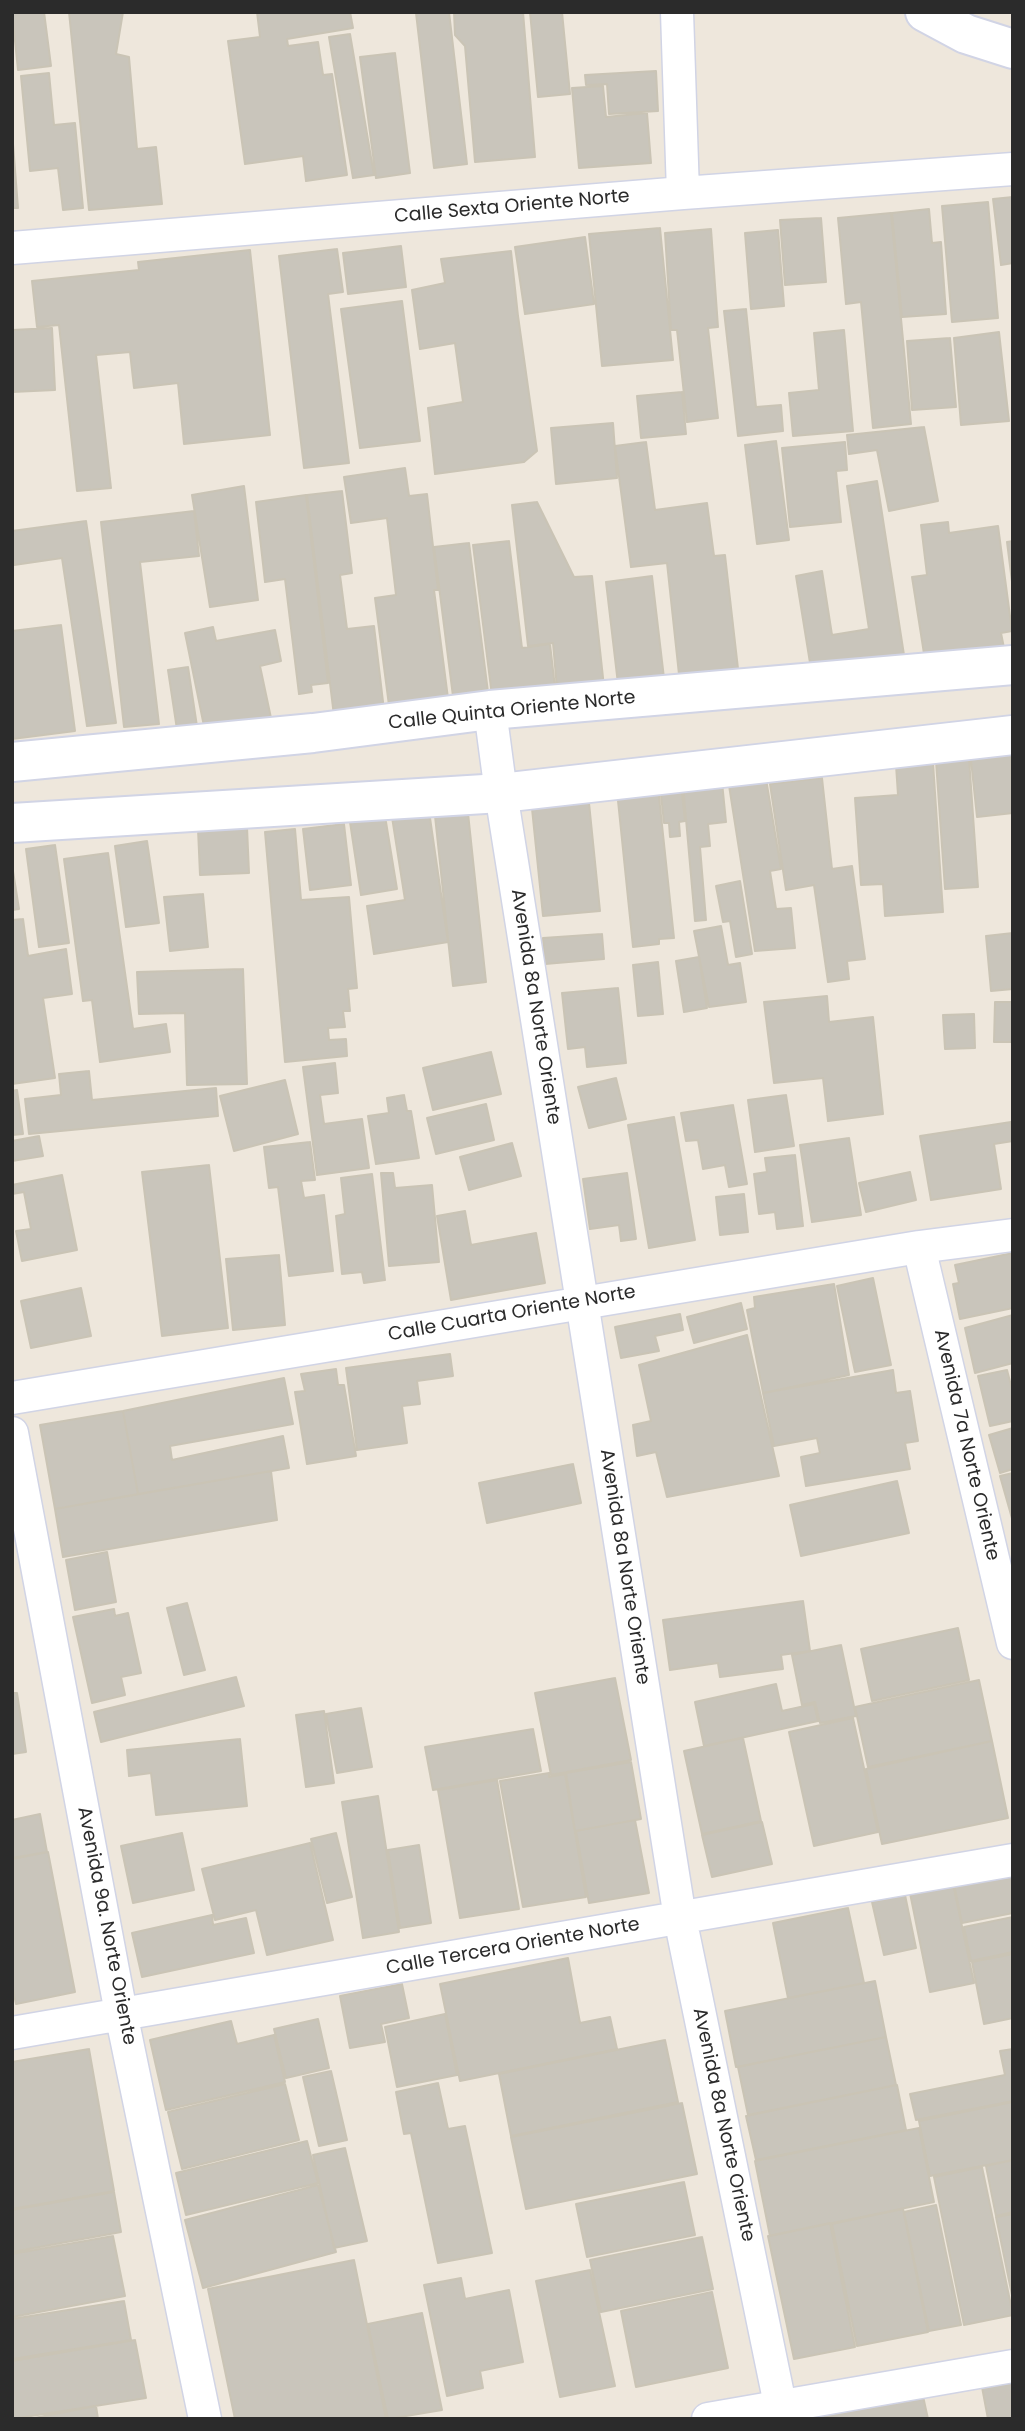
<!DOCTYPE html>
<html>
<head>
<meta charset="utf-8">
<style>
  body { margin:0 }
  #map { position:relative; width:1025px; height:2431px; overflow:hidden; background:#eee7dc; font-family:Poppins,sans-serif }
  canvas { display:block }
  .frame { position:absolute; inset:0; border:14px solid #2b2b2b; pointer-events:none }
</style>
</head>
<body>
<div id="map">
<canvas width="1025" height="2431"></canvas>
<div class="frame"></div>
</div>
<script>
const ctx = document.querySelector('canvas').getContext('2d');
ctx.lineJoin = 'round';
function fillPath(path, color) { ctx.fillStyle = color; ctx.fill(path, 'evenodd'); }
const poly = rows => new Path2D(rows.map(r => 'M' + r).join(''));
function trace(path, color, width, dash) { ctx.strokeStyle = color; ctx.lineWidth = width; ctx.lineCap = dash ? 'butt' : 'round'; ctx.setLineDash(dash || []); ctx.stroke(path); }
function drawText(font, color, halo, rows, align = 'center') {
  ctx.font = font + ' Poppins,sans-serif'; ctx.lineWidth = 7; ctx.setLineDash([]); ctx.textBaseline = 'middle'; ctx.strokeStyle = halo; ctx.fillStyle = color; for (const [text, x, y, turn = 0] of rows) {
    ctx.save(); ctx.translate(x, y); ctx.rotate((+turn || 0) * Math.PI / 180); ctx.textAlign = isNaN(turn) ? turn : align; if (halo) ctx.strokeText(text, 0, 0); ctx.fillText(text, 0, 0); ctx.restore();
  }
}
const building = poly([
  [12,12,44,12,51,66,18,70,12,12],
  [69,12,123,12,116,54,129,57,137,149,156,147,162,204,89,210,69,12],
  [257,12,350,12,353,28,287,39,288,46,318,42,323,75,332,74,347,175,306,181,303,156,245,164,228,41,260,37,257,12],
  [449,12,467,164,434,168,416,13,449,12],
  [454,12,523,12,535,157,475,162,465,46,455,35,454,12],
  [530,12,562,12,570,94,538,97,530,12],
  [350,34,374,175,353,178,329,37,350,34],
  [395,53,410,173,376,178,360,57,395,53],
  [656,71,658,111,609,114,607,84,586,85,585,75,656,71],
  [49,73,54,125,75,123,83,208,63,210,58,168,30,171,21,76,49,73],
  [603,86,606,117,647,113,651,163,579,168,572,88,603,86],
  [12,131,18,208,12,208,12,131],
  [1013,197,1013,263,1001,265,993,199,1013,197],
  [988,202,998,318,952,322,942,206,988,202],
  [929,209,932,243,941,242,946,314,902,317,892,213,929,209],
  [891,213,911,424,873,428,861,302,846,304,838,218,891,213],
  [821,218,826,282,785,285,780,220,821,218],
  [660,228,673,360,602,366,589,234,660,228],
  [711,229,718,327,708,328,718,418,687,422,677,330,671,330,665,233,711,229],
  [778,230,784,306,751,309,745,233,778,230],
  [585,237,594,304,525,314,515,247,585,237],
  [401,246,406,287,348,294,343,253,401,246],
  [337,249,343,292,328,294,349,463,304,468,279,256,337,249],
  [250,250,270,435,184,444,178,383,134,388,130,352,96,355,111,488,77,491,59,325,37,327,32,281,139,270,138,262,250,250],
  [511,251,518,316,537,451,524,462,435,474,428,408,463,402,455,343,420,349,412,290,445,283,441,259,511,251],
  [402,301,420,441,360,448,341,309,402,301],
  [746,309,756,407,781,405,783,431,738,436,724,311,746,309],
  [52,328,55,390,12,392,12,330,52,328],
  [844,330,853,431,793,436,789,393,819,390,814,333,844,330],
  [999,332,1009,421,961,425,954,338,999,332],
  [950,338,956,407,912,410,907,341,950,338],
  [682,392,686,434,641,438,637,396,682,392],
  [613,423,617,478,556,484,551,428,613,423],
  [924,427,938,501,889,511,877,450,849,454,847,435,924,427],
  [776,441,789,540,757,544,745,445,776,441],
  [646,442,655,510,707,503,714,556,725,555,740,686,681,693,667,563,631,567,615,446,646,442],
  [845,442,847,470,836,471,841,522,790,527,782,448,845,442],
  [405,468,409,496,427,494,438,590,434,590,449,706,390,713,375,598,396,595,387,518,351,523,344,477,405,468],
  [877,481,904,655,811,669,796,576,822,571,832,635,869,629,847,486,877,481],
  [244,486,258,600,210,607,192,495,244,486],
  [342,491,352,573,340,575,347,629,374,626,384,710,334,716,307,495,342,491],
  [306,495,328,683,311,685,312,692,299,694,285,579,265,582,256,502,306,495],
  [537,502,574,577,592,576,605,696,558,700,553,643,528,646,512,505,537,502],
  [194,511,199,556,140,562,159,724,124,727,101,522,194,511],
  [86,521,116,723,87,726,62,558,14,565,12,552,12,531,86,521],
  [948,522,949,533,998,526,1012,631,1001,633,1004,648,925,660,912,577,927,575,921,525,948,522],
  [509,541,522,648,550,644,556,696,493,704,473,545,509,541],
  [1013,541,1013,590,1007,542,1013,541],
  [469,543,489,700,454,704,434,547,469,543],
  [652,576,664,678,618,684,606,582,652,576],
  [61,625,75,731,12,739,12,631,61,625],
  [213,627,216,641,275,630,281,661,260,666,271,718,205,731,185,633,213,627],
  [188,667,198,733,178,736,168,670,188,667],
  [1011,747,1013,813,977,817,970,751,1011,747],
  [969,758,978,887,945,889,936,761,969,758],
  [933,763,943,912,885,916,883,884,861,885,855,798,898,795,896,765,933,763],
  [765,773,781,869,770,871,776,909,791,908,795,948,755,951,728,779,765,773],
  [822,778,832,869,852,866,865,959,847,961,849,979,828,982,814,885,786,890,770,784,822,778],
  [722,782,726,822,708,824,710,846,700,847,706,920,695,921,683,785,722,782],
  [681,784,685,821,679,822,680,836,670,837,669,823,664,823,660,786,681,784],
  [658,787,674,938,659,939,659,944,633,947,617,791,658,787],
  [588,793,600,911,543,916,531,799,588,793],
  [429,811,448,942,374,954,367,906,405,900,392,817,429,811],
  [468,813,486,982,453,986,435,816,468,813],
  [385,816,397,889,361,895,350,822,385,816],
  [344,824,351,885,310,890,303,829,344,824],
  [247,827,249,873,200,875,198,829,247,827],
  [295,829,301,900,349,897,357,988,348,989,350,1011,343,1011,345,1027,328,1028,329,1040,346,1039,347,1056,285,1062,265,832,295,829],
  [147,841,159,923,126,927,115,846,147,841],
  [55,845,69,943,39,947,26,849,55,845],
  [108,853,133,1029,166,1024,170,1052,100,1062,92,1000,83,1001,64,859,108,853],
  [12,865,19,909,12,910,12,865],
  [740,881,752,954,736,957,730,921,723,922,716,886,740,881],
  [203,894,208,947,170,951,164,897,203,894],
  [23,919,28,956,66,949,72,994,43,998,55,1078,12,1084,12,920,23,919],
  [721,926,728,965,740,963,746,1002,709,1007,694,931,721,926],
  [1013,933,1013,989,991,991,986,936,1013,933],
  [602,934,604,959,545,964,543,938,602,934],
  [699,957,707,1008,684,1012,676,961,699,957],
  [658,962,663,1014,638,1016,633,965,658,962],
  [243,969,247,1084,187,1085,185,1013,139,1014,137,972,243,969],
  [618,988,626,1063,587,1067,585,1047,568,1049,562,993,618,988],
  [827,996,829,1022,873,1017,883,1114,828,1121,823,1078,774,1083,764,1002,827,996],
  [995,1002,1013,1002,1013,1042,994,1042,995,1002],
  [974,1014,975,1048,945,1049,943,1015,974,1014],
  [491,1052,501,1094,433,1110,423,1068,491,1052],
  [335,1063,338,1093,320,1095,324,1124,362,1119,369,1168,317,1175,303,1067,335,1063],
  [89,1071,92,1100,216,1088,218,1116,29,1134,25,1099,61,1095,59,1074,89,1071],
  [616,1078,626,1119,589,1128,578,1087,616,1078],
  [285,1080,298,1134,234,1151,220,1096,285,1080],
  [17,1090,23,1134,12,1135,12,1091,17,1090],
  [404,1095,407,1111,411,1111,419,1158,376,1164,368,1116,389,1113,387,1098,404,1095],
  [786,1095,794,1146,755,1152,748,1100,786,1095],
  [486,1104,494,1140,436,1154,427,1118,486,1104],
  [733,1105,747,1184,729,1187,725,1165,703,1169,698,1140,686,1141,681,1113,733,1105],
  [674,1117,695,1240,649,1248,628,1125,674,1117],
  [1011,1122,1013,1141,994,1144,1001,1189,931,1200,920,1136,1011,1122],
  [39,1136,43,1156,12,1161,12,1141,39,1136],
  [849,1138,861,1215,812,1222,800,1145,849,1138],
  [310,1142,315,1180,301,1181,304,1198,324,1195,333,1271,289,1276,278,1187,269,1188,264,1147,310,1142],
  [512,1143,521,1176,469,1190,460,1157,512,1143],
  [795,1155,803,1226,777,1229,775,1212,759,1214,754,1174,767,1172,765,1158,795,1155],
  [209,1165,228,1328,162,1336,142,1172,209,1165],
  [910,1172,916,1200,866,1212,859,1183,910,1172],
  [381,1173,393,1173,395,1188,432,1185,439,1262,389,1266,381,1173],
  [627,1173,636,1239,621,1241,619,1225,590,1229,583,1179,627,1173],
  [372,1174,385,1280,364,1283,362,1272,342,1274,336,1216,345,1214,341,1178,372,1174],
  [62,1175,77,1250,22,1261,16,1231,31,1229,24,1192,12,1194,12,1185,62,1175],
  [744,1194,748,1232,720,1235,716,1197,744,1194],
  [465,1211,471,1245,536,1233,545,1283,451,1300,437,1216,465,1211],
  [1013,1253,1013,1308,960,1319,953,1284,959,1283,955,1265,1013,1253],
  [279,1255,285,1325,233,1330,226,1259,279,1255],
  [873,1278,891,1365,855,1372,837,1286,873,1278],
  [834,1284,849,1375,763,1393,747,1310,755,1308,754,1297,834,1284],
  [81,1288,91,1336,31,1348,21,1301,81,1288],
  [741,1303,747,1329,694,1343,687,1317,741,1303],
  [680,1314,683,1330,655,1336,659,1351,621,1358,615,1327,680,1314],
  [1013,1315,1013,1363,975,1373,965,1328,1013,1315],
  [747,1335,779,1476,667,1497,656,1452,637,1456,633,1425,651,1421,639,1365,747,1335],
  [450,1354,453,1376,417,1381,420,1404,402,1406,407,1443,357,1450,346,1368,450,1354],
  [336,1369,338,1385,344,1385,356,1456,307,1464,295,1392,305,1391,301,1374,336,1369],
  [893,1370,896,1393,910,1391,918,1441,905,1443,910,1469,806,1486,801,1457,820,1453,817,1438,774,1446,763,1393,893,1370],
  [1007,1370,1013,1393,1013,1421,990,1426,978,1376,1007,1370],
  [284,1378,293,1424,170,1446,172,1460,283,1436,289,1468,138,1494,123,1411,284,1378],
  [123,1411,138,1494,55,1509,40,1425,123,1411],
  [1013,1428,1013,1469,1000,1473,989,1435,1013,1428],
  [573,1464,581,1503,487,1523,479,1483,573,1464],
  [271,1471,277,1520,63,1557,55,1509,271,1471],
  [1013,1473,1013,1522,1000,1476,1013,1473],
  [897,1481,909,1533,801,1556,790,1505,897,1481],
  [107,1552,116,1602,75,1610,66,1560,107,1552],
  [803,1601,810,1651,781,1655,783,1669,720,1677,718,1663,670,1670,663,1620,803,1601],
  [187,1603,205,1670,184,1675,167,1608,187,1603],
  [114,1609,115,1616,128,1613,141,1673,121,1677,125,1695,92,1703,73,1617,114,1609],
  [958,1628,969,1680,872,1701,861,1649,958,1628],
  [841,1645,856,1716,820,1723,815,1702,802,1705,792,1655,841,1645],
  [236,1677,244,1706,101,1742,94,1712,236,1677],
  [615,1678,631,1760,551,1775,535,1693,615,1678],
  [979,1680,992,1741,868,1767,855,1707,979,1680],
  [776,1684,782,1711,814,1704,818,1721,704,1746,695,1702,776,1684],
  [12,1693,17,1693,26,1752,12,1754,12,1693],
  [361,1708,372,1767,337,1773,326,1714,361,1708],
  [324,1711,334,1783,306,1787,296,1715,324,1711],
  [853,1718,878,1832,814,1846,789,1732,853,1718],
  [533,1729,541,1771,433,1790,425,1747,533,1729],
  [743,1738,761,1821,702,1834,684,1751,743,1738],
  [240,1739,247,1806,156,1815,151,1773,129,1776,127,1750,240,1739],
  [992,1741,1008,1818,882,1844,866,1769,992,1741],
  [631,1762,641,1819,575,1831,566,1773,631,1762],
  [549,1773,549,1777,565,1774,586,1897,523,1907,500,1781,549,1773],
  [497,1780,519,1909,460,1918,438,1790,497,1780],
  [378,1796,399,1932,363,1938,342,1802,378,1796],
  [40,1814,47,1852,12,1858,12,1820,40,1814],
  [635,1820,649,1893,589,1903,576,1831,635,1820],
  [762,1822,772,1864,712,1877,702,1835,762,1822],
  [182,1833,194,1890,133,1903,121,1846,182,1833],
  [336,1833,352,1897,327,1903,311,1839,336,1833],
  [310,1843,333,1940,267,1955,256,1910,215,1920,202,1869,310,1843],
  [419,1845,431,1923,400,1928,388,1850,419,1845],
  [48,1852,75,1992,16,2004,12,1985,12,1859,48,1852],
  [1013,1873,1013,1913,962,1923,954,1884,1013,1873],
  [953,1884,974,1983,930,1992,910,1893,953,1884],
  [905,1895,916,1948,884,1955,872,1902,905,1895],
  [848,1908,864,1983,788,1998,773,1923,848,1908],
  [212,1915,213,1925,246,1918,254,1953,142,1977,132,1933,212,1915],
  [1013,1917,1013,1952,971,1961,964,1927,1013,1917],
  [1013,1954,1013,2018,984,2024,972,1962,1013,1954],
  [568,1958,580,2023,610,2017,617,2049,460,2081,440,1984,568,1958],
  [875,1981,886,2037,736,2067,725,2011,875,1981],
  [402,1984,409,2018,381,2024,385,2042,350,2048,340,1996,402,1984],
  [445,2014,457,2075,397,2087,385,2027,445,2014],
  [318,2019,329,2068,286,2078,274,2029,318,2019],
  [231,2021,237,2044,274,2035,285,2082,166,2110,150,2040,231,2021],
  [886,2037,896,2085,748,2115,738,2067,886,2037],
  [665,2040,678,2102,511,2136,499,2074,665,2040],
  [89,2049,114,2191,12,2209,12,2062,89,2049],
  [1013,2049,1013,2101,916,2120,910,2094,1005,2075,1000,2051,1013,2049],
  [331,2071,347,2140,319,2146,303,2077,331,2071],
  [438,2083,448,2129,465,2126,492,2253,438,2263,411,2133,404,2134,396,2092,438,2083],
  [285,2084,299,2140,182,2169,168,2112,285,2084],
  [897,2085,906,2130,756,2160,746,2116,897,2085],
  [1013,2102,1013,2160,930,2176,919,2121,1013,2102],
  [682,2103,697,2174,526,2209,511,2137,682,2103],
  [919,2128,934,2202,770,2236,755,2161,919,2128],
  [307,2141,318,2183,186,2215,176,2173,307,2141],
  [345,2148,367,2241,334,2248,313,2155,345,2148],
  [1013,2160,1013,2212,996,2216,986,2166,1013,2160],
  [982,2167,1013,2315,964,2325,934,2177,982,2167],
  [684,2182,695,2235,587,2257,576,2204,684,2182],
  [318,2185,336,2252,203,2288,185,2220,318,2185],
  [114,2192,121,2232,12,2252,12,2210,114,2192],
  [936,2205,961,2325,929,2331,904,2212,936,2205],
  [903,2209,928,2332,857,2346,832,2224,903,2209],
  [1013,2214,1013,2300,996,2217,1013,2214],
  [830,2223,855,2347,794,2359,768,2236,830,2223],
  [113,2236,125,2296,12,2317,12,2254,113,2236],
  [702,2237,713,2289,601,2312,590,2260,702,2237],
  [354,2260,386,2419,235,2419,208,2289,354,2260],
  [590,2270,615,2386,560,2397,536,2281,590,2270],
  [461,2278,465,2299,509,2290,523,2362,480,2371,483,2388,447,2396,424,2285,461,2278],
  [712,2292,728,2368,636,2387,621,2311,712,2292],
  [124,2301,131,2340,12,2359,12,2319,124,2301],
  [422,2313,442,2410,388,2419,368,2324,422,2313],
  [135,2340,146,2398,12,2419,12,2361,135,2340],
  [1013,2381,1013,2419,988,2419,982,2387,1013,2381],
  [921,2387,928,2419,807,2419,805,2413,921,2387],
  [96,2406,98,2419,29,2419,96,2406]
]);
const street = poly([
  [677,12,683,193],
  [12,248,683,193,1013,169],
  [490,710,501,793,680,1918,783,2419],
  [919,1247,1013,1643],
  [12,1398,919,1247,1013,1235],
  [12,1433,121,2013,205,2419],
  [12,2033,1013,1860],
  [708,2419,1013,2366]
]);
const secondary = poly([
  [925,12,966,34,1013,49],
  [12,762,313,733,490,710,1013,665],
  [12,823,501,793,1013,735]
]);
const streetNames = [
  ["Calle Sexta Oriente Norte",512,207,-5],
  ["Calle Quinta Oriente Norte",512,711,-6],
  ["Avenida 8a Norte Oriente",535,1007,81],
  ["Calle Cuarta Oriente Norte",512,1314,-10],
  ["Avenida 7a Norte Oriente",966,1445,77],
  ["Avenida 8a Norte Oriente",624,1567,81],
  ["Avenida 9a. Norte Oriente",106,1926,79],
  ["Calle Tercera Oriente Norte",513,1947,-10],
  ["Avenida 8a Norte Oriente",723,2125,78]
];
fillPath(building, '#c9c5bb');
trace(building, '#cac4b5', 2);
trace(street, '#d1d4e5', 35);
trace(secondary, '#d1d4e5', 42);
trace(street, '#fff', 32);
trace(secondary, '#fff', 38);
drawText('19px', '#2b2b2b', '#fff', streetNames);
</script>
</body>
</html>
